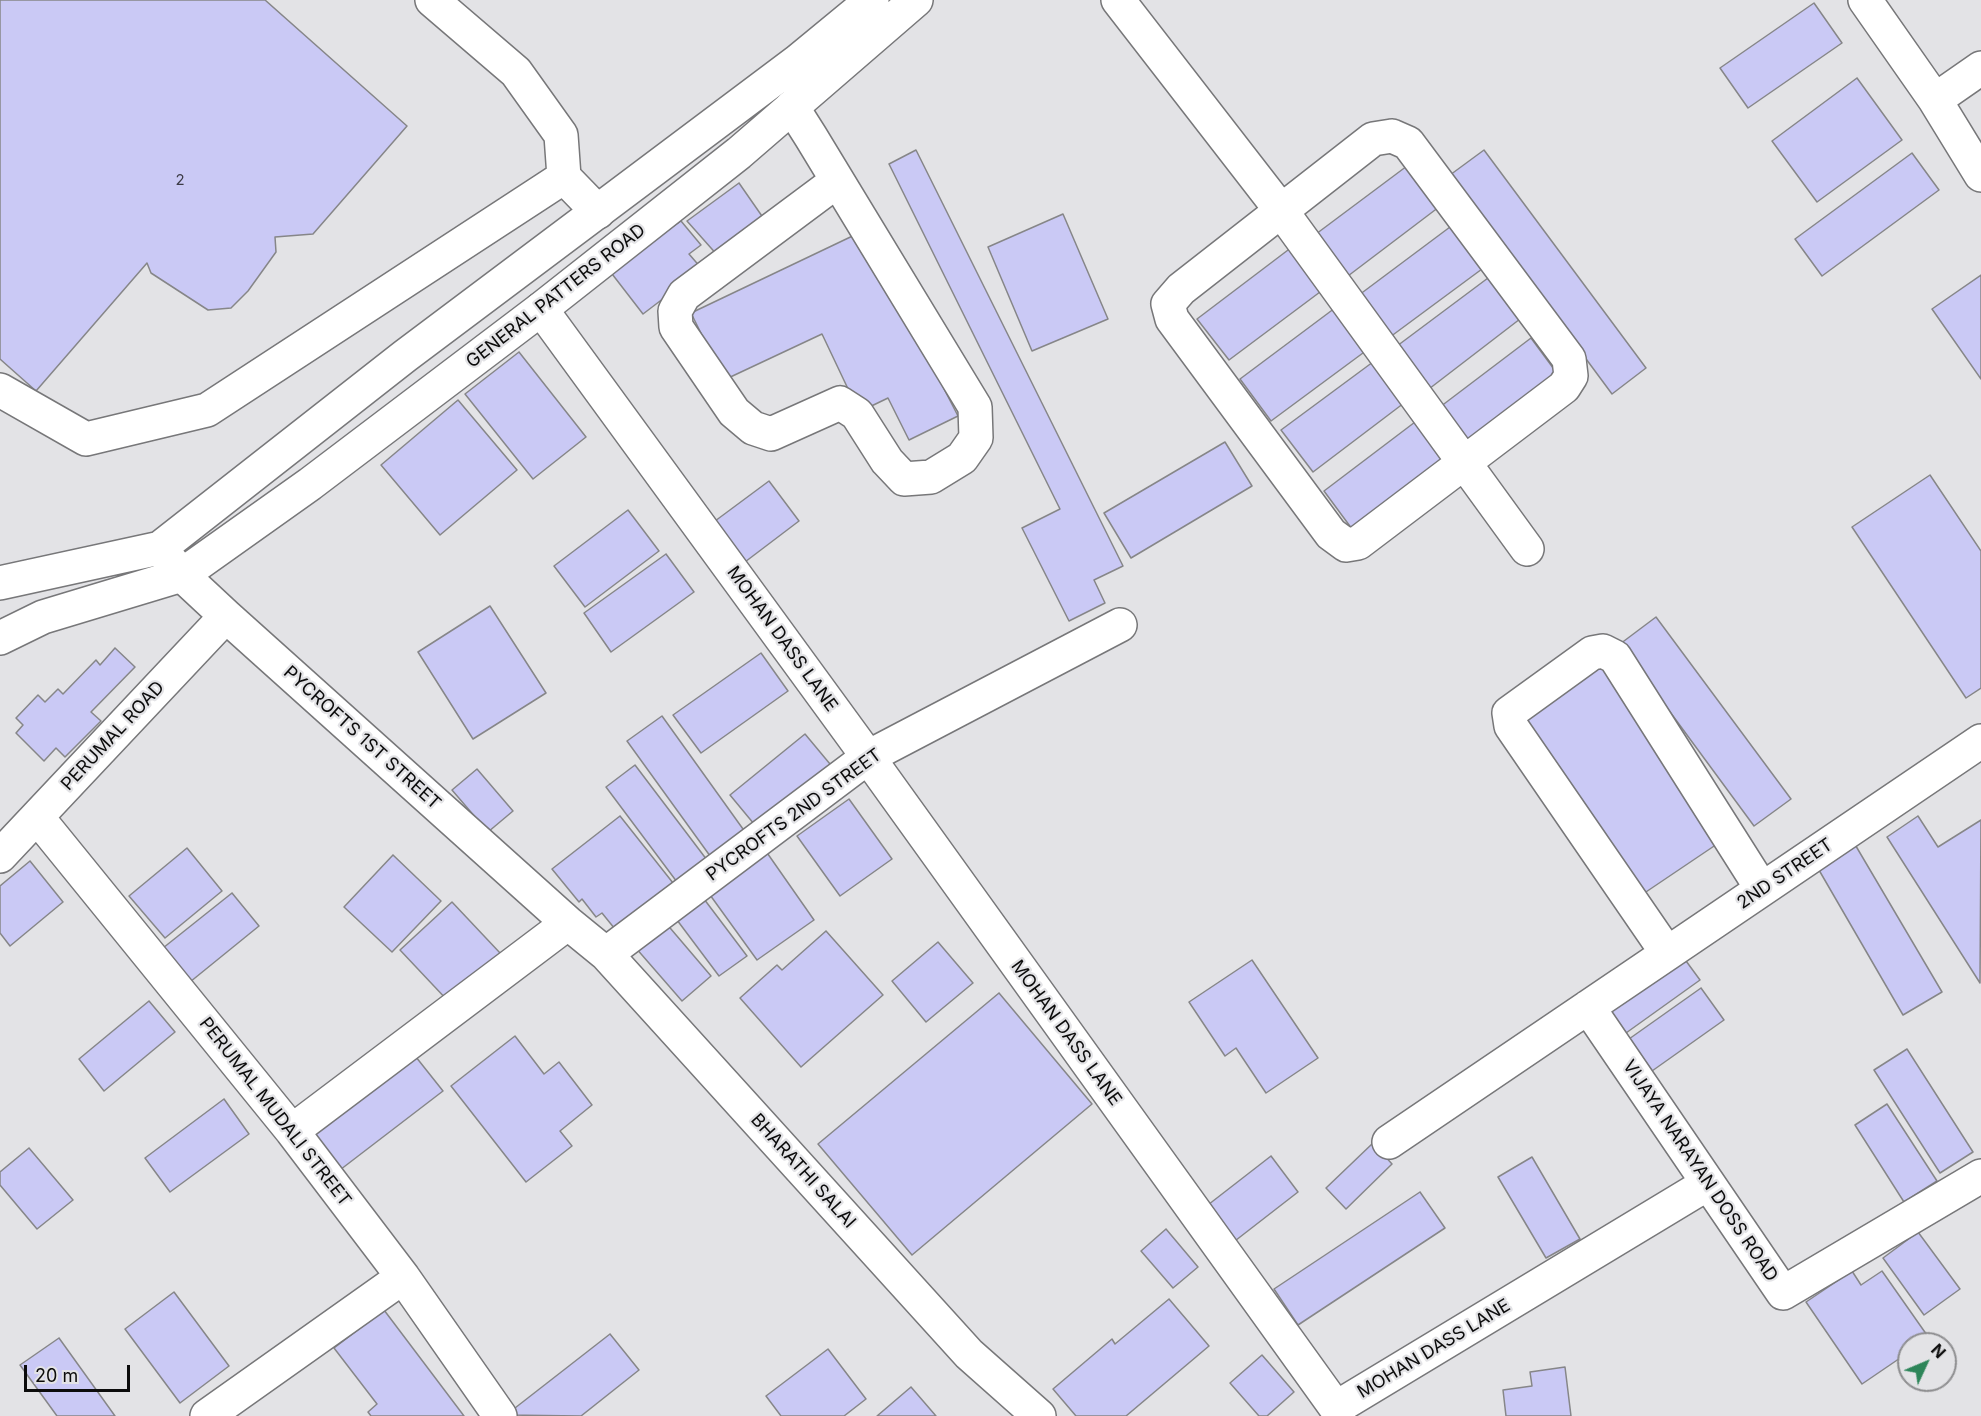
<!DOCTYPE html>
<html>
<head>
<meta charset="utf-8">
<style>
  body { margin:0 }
  #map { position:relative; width:1981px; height:1416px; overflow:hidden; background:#e3e3e6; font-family:Inter,sans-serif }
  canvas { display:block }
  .north { position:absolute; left:1897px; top:1332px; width:60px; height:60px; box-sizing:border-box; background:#e3e3e6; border:2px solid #8d8d8f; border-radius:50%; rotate:46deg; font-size:16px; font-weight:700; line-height:24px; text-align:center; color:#0c0c0c }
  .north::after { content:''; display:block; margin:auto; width:21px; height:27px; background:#2d8559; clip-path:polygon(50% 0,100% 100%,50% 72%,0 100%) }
  .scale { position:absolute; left:24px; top:1365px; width:106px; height:27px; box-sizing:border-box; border:3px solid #0c0c0c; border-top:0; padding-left:8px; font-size:18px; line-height:21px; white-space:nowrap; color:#0c0c0c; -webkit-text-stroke:4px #e3e3e6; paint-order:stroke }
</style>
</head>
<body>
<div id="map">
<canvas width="1981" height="1416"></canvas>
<div class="north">N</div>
<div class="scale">20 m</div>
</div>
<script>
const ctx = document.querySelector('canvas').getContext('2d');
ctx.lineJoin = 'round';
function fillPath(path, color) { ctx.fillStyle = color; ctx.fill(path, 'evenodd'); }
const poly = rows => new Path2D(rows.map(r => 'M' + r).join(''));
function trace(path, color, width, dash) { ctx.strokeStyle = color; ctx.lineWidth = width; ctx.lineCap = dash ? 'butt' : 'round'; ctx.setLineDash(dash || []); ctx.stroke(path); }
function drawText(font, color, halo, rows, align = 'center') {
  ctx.font = font + ' Inter,sans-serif'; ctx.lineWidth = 4.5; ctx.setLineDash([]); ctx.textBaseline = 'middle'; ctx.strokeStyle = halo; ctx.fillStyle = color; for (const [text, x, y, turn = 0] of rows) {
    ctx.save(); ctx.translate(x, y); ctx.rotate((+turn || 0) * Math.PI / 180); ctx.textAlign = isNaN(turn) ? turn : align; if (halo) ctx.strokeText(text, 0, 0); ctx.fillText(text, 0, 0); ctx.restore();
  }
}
const building = poly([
  [0,0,265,0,407,126,313,234,275,237,276,252,248,291,231,308,208,310,151,273,147,263,36,391,0,359,0,0],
  [1814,3,1842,43,1748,108,1720,68,1814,3],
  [1857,78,1902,140,1817,202,1772,141,1857,78],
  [916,150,1123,566,1094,580,1105,603,1069,621,1022,528,1060,509,889,164,916,150],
  [1484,150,1646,368,1612,394,1450,175,1484,150],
  [1912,153,1939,190,1822,276,1795,239,1912,153],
  [1407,166,1439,207,1344,279,1312,237,1407,166],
  [739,183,764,219,719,257,687,221,739,183],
  [1063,214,1108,319,1032,351,988,247,1063,214],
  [681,221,701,245,689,254,702,269,643,314,609,270,681,221],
  [1450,227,1482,269,1386,340,1355,298,1450,227],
  [863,231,958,416,909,440,888,398,859,412,822,334,724,380,691,313,863,231],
  [1292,247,1324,289,1229,360,1197,319,1292,247],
  [1981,275,1981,379,1932,309,1981,275],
  [1488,278,1520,319,1425,392,1393,349,1488,278],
  [1335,308,1367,350,1271,421,1240,379,1335,308],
  [1531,338,1562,380,1467,452,1436,410,1531,338],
  [519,352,586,437,533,479,465,394,519,352],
  [1377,359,1408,400,1313,472,1281,430,1377,359],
  [458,400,517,470,440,535,381,465,458,400],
  [1419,419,1450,461,1355,533,1324,491,1419,419],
  [1225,442,1252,486,1131,558,1104,513,1225,442],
  [1930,475,1981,551,1981,688,1966,698,1852,527,1930,475],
  [769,481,799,521,741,565,711,524,769,481],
  [628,510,659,551,585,607,554,566,628,510],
  [666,554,694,592,611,652,584,613,666,554],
  [490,606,546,693,473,739,418,652,490,606],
  [1656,617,1791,799,1754,826,1620,644,1656,617],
  [115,648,135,667,91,712,101,721,65,757,56,748,44,761,16,733,23,725,16,718,38,695,45,702,58,689,63,694,96,660,100,665,115,648],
  [761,653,788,691,701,753,673,715,761,653],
  [1603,657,1726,838,1637,898,1514,717,1603,657],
  [662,716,748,836,713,860,627,741,662,716],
  [805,734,835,770,759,830,730,795,805,734],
  [635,765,707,860,677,882,606,787,635,765],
  [477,769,513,811,488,832,452,790,477,769],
  [849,799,892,859,840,896,797,836,849,799],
  [620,816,677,888,619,934,602,913,596,917,582,899,579,902,552,869,620,816],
  [1918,816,1938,847,1981,820,1980,983,1887,837,1918,816],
  [1850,836,1942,992,1903,1015,1812,858,1850,836],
  [763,847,814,920,757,960,705,888,763,847],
  [187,848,222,891,165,938,129,896,187,848],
  [393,855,441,901,392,952,344,907,393,855],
  [30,861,63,902,10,946,0,933,0,886,30,861],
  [232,893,259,926,190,982,163,948,232,893],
  [701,895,747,956,719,976,674,916,701,895],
  [452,902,501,954,449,1002,400,950,452,902],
  [665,922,711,976,682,1001,635,947,665,922],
  [826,931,883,995,801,1067,740,998,777,965,782,970,826,931],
  [938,942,973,983,926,1022,892,981,938,942],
  [1678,950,1700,980,1626,1033,1605,1003,1678,950],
  [1252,960,1318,1058,1266,1093,1236,1048,1225,1056,1189,1002,1252,960],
  [1701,988,1724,1020,1652,1071,1629,1039,1701,988],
  [999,993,1092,1104,912,1255,818,1144,999,993],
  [149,1001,175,1032,104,1091,79,1059,149,1001],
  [515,1036,544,1074,559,1062,592,1105,560,1131,572,1146,526,1182,451,1086,515,1036],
  [1907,1049,1973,1152,1940,1173,1874,1070,1907,1049],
  [412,1052,443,1091,336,1173,306,1135,412,1052],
  [224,1099,249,1134,170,1192,145,1158,224,1099],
  [1887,1104,1937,1181,1904,1202,1855,1125,1887,1104],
  [1373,1143,1392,1164,1346,1209,1326,1188,1373,1143],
  [29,1148,73,1200,37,1229,0,1185,0,1172,29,1148],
  [1271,1156,1298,1192,1231,1244,1204,1208,1271,1156],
  [1532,1157,1580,1239,1546,1258,1498,1177,1532,1157],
  [1420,1192,1445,1228,1298,1325,1274,1289,1420,1192],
  [1166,1229,1198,1267,1173,1288,1141,1251,1166,1229],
  [1918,1232,1960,1289,1924,1315,1883,1258,1918,1232],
  [1852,1271,1861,1285,1882,1271,1929,1338,1920,1344,1909,1344,1909,1352,1862,1384,1806,1302,1852,1271],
  [174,1292,229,1366,180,1403,125,1329,174,1292],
  [1169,1299,1209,1346,1126,1416,1076,1416,1053,1389,1112,1339,1115,1344,1169,1299],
  [384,1310,464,1416,371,1416,368,1412,377,1404,334,1348,384,1310],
  [610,1334,639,1370,581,1416,506,1415,610,1334],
  [59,1338,115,1416,57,1416,20,1365,59,1338],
  [828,1349,866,1399,844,1416,781,1416,766,1396,828,1349],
  [1262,1355,1294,1392,1267,1416,1259,1416,1230,1383,1262,1355],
  [1565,1367,1571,1416,1506,1416,1503,1390,1532,1386,1530,1372,1565,1367],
  [911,1387,936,1416,877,1416,911,1387]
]);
const minor = poly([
  [432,0,516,72,561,135,564,177,598,212],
  [1118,0,1280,209,1527,549],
  [1865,0,1935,100,1981,175],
  [1935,100,1981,68],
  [792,107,811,137,975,407,976,438,962,458,931,477,904,479,887,461,857,414,840,403,771,434,753,428,734,412,676,327,675,311,684,295,837,181],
  [1392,136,1408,143,1569,359,1571,376,1564,387,1358,543,1346,545,1331,534,1172,319,1168,304,1181,289,1373,139,1392,136],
  [541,309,868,757,1336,1408,1707,1184],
  [0,390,86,439,207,410,564,177],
  [164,553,182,575,226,616,568,923,606,954,969,1354,1039,1416],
  [37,817,292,1131,403,1277,500,1416],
  [0,856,226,616],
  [1667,953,1511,726,1509,713,1592,653,1603,651,1615,657,1762,889],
  [606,954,868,757,1120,625],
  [1588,1007,1783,1293,1981,1176],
  [292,1131,568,923],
  [1389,1142,1981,741],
  [207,1416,403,1277]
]);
const major = poly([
  [0,583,160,548,405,356,798,61,872,0],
  [0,638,43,617,182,575,310,484,541,309,739,153,916,0]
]);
const numberNames = [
  ["2",180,180]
];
const streetNames = [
  ["GENERAL PATTERS ROAD",556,296,-38],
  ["MOHAN DASS LANE",782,639,54],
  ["PERUMAL ROAD",113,736,-47],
  ["PYCROFTS 1ST STREET",362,738,42],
  ["PYCROFTS 2ND STREET",794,815,-36],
  ["2ND STREET",1785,874,-34],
  ["MOHAN DASS LANE",1066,1033,54],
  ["PERUMAL MUDALI STREET",275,1112,52],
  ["BHARATHI SALAI",803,1171,48],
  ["VIJAYA NARAYAN DOSS ROAD",1700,1171,56],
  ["MOHAN DASS LANE",1434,1349,-31]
];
fillPath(building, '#cac9f5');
trace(building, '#868688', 1.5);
trace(minor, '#777779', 36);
trace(major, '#777779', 36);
trace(minor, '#fff', 33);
trace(major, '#fff', 33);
drawText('15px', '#3c3b46', null, numberNames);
drawText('18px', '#0c0c0c', '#e3e3e6', streetNames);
</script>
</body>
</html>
